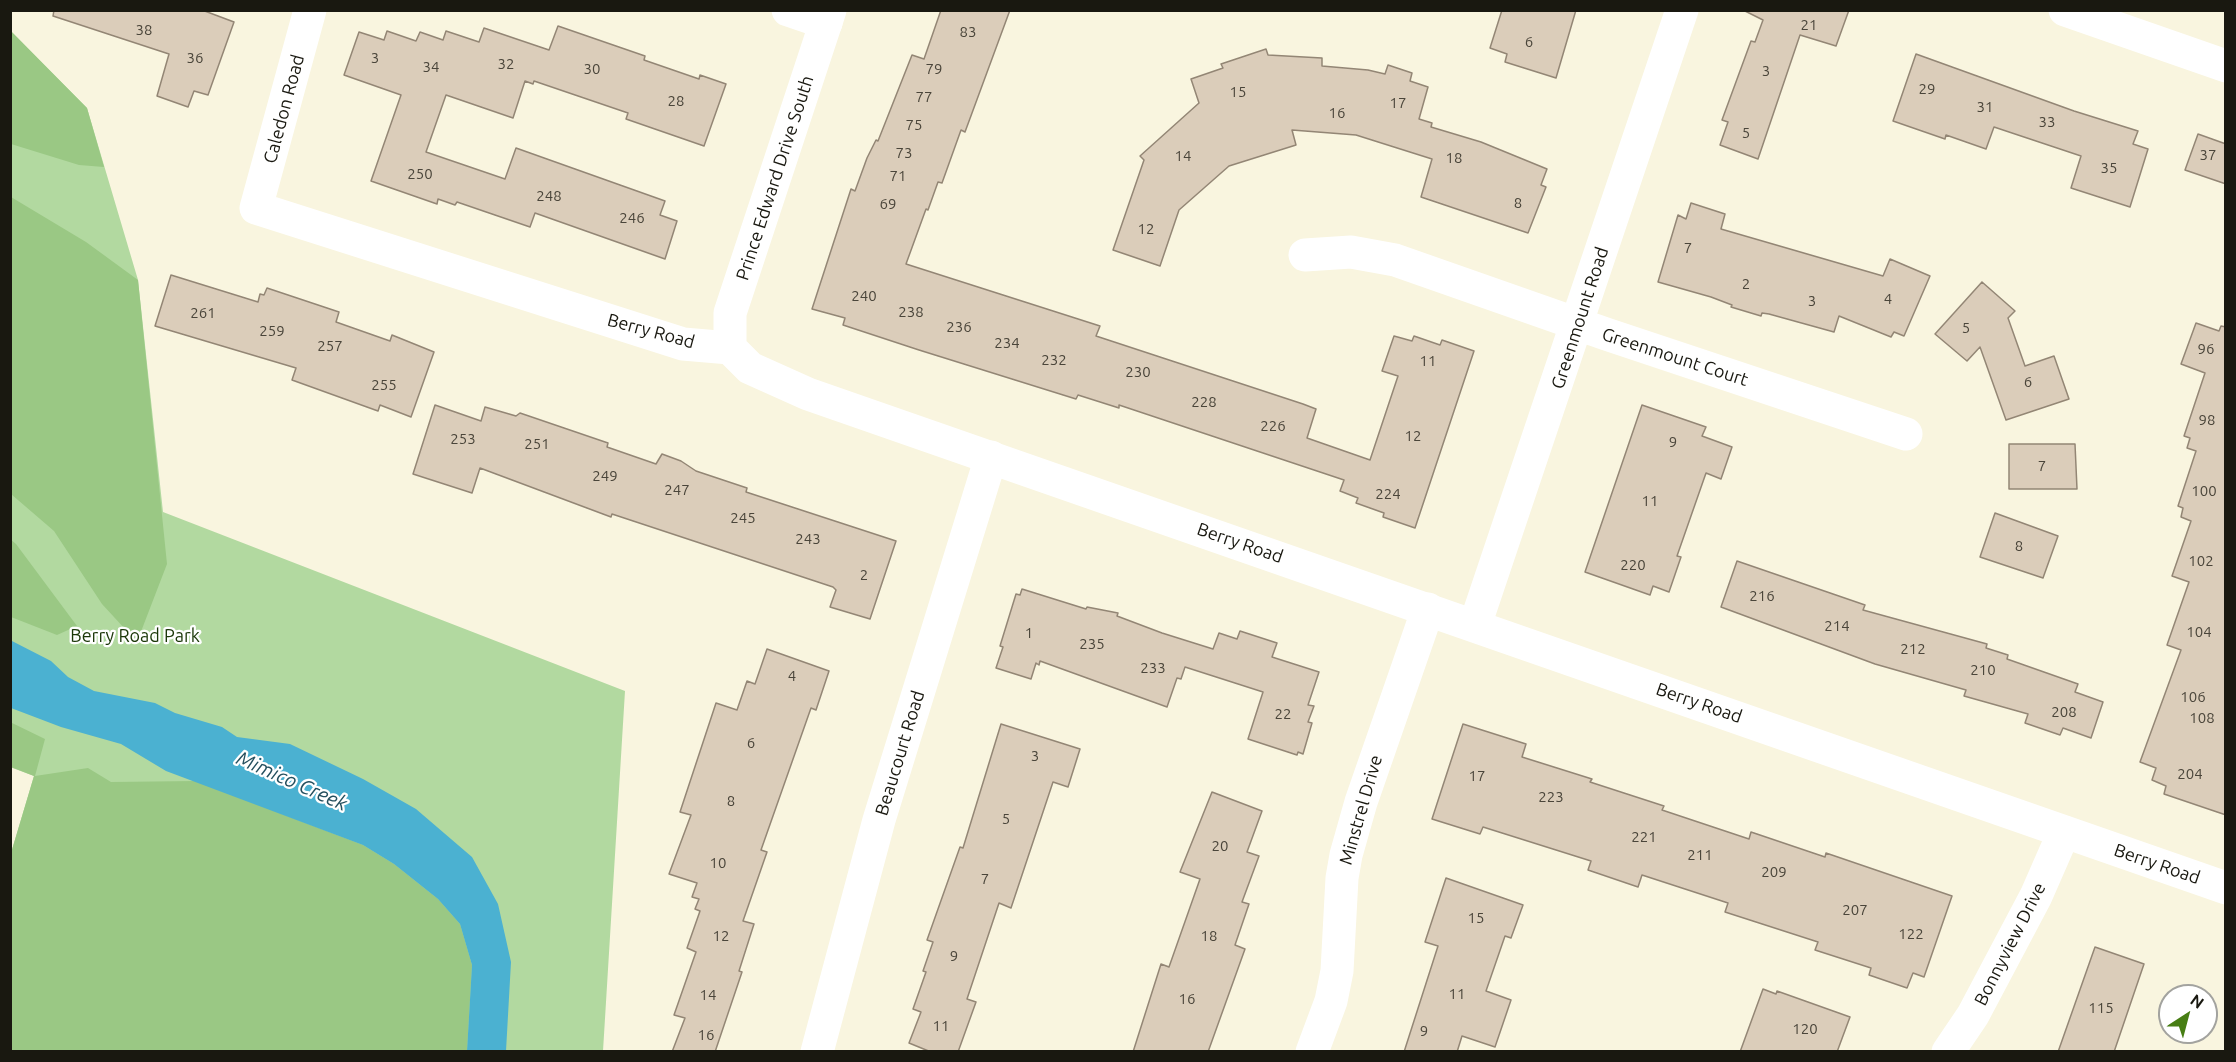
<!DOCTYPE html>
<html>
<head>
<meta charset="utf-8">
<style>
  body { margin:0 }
  #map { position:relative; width:2236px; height:1062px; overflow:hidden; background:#f9f5df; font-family:Ubuntu,sans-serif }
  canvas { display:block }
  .frame { position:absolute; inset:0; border:12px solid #191810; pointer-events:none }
  .north { position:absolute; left:2158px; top:984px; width:60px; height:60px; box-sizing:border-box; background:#fff; border:2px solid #a3a39f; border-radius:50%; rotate:36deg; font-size:16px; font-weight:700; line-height:24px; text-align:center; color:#191810 }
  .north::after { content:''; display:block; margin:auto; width:21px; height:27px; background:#477e14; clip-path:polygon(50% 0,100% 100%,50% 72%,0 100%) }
</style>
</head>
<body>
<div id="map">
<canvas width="2236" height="1062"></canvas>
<div class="frame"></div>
<div class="north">N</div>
</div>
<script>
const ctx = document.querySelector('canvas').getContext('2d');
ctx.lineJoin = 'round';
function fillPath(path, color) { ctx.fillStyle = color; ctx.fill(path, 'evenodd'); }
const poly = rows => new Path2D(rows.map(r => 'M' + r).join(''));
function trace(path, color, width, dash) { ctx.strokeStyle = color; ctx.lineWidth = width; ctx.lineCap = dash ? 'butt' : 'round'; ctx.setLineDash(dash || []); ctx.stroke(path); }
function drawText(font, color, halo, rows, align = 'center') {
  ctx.font = font + ' Ubuntu,sans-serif'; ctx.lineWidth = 4.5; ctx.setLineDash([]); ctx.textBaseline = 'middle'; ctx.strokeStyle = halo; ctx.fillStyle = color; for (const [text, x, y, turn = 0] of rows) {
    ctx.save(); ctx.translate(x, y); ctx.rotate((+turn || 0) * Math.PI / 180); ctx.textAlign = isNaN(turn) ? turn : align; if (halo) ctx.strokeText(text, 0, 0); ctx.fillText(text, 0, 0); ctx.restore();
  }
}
const green = poly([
  [10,31,87,108,138,280,163,512,625,691,603,1051,11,1051,11,853,34,776,10,767]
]);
const forest = poly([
  [11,31,87,108,104,167,79,165,11,144],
  [11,197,86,242,138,280,167,564,137,642,102,604,54,531,11,494],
  [10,539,16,544,77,626,57,635,11,617],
  [10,722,45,739,35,776,88,768,111,782,196,781,363,845,394,864,438,899,460,924,472,965,467,1051,11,1051,11,853,34,776,11,767]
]);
const water = poly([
  [10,640,51,661,68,677,94,691,155,703,175,713,222,727,237,737,290,744,363,779,416,809,472,857,498,904,511,962,506,1051,467,1051,472,965,460,924,438,899,394,864,363,845,166,771,121,744,61,727,11,708]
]);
const building = poly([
  [54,10,202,10,234,22,208,95,194,91,188,107,157,96,169,54,53,16,54,10],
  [941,10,1010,10,965,132,961,130,942,183,938,182,928,210,926,209,906,264,1100,326,1096,336,1303,404,1316,409,1307,438,1370,460,1398,376,1382,371,1394,336,1412,341,1414,336,1440,345,1442,340,1474,351,1415,528,1383,517,1384,513,1356,503,1358,498,1340,491,1344,480,1119,405,1119,408,1078,395,1076,399,919,350,843,325,845,318,812,309,851,189,855,191,867,158,876,140,878,141,912,55,924,59,941,10],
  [1502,10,1576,10,1556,78,1505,62,1507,54,1490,48,1502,10],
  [1743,10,1849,10,1836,46,1800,35,1758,159,1720,145,1728,122,1722,120,1751,41,1755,42,1763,20,1743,10],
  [558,26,645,56,644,60,699,79,700,75,726,84,704,146,626,119,628,113,534,81,533,84,525,81,513,118,446,95,426,152,505,179,516,148,665,201,660,215,677,221,665,259,535,213,530,227,457,202,455,205,438,199,437,204,371,181,401,95,344,75,359,32,384,40,387,31,416,41,420,32,443,40,446,31,479,42,484,28,549,50,558,26],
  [1266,49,1268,55,1322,58,1322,66,1368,70,1385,74,1388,65,1412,73,1410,81,1428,87,1419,119,1432,123,1431,127,1481,142,1547,169,1541,185,1546,187,1528,233,1421,197,1432,159,1356,135,1292,130,1296,145,1229,166,1179,210,1160,266,1113,250,1144,160,1140,156,1199,103,1191,79,1223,68,1221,64,1266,49],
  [1916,54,2074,111,2138,131,2133,144,2148,149,2130,207,2071,188,2081,156,1994,127,1986,149,1946,135,1945,139,1893,121,1916,54],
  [2198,134,2226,144,2226,184,2185,170,2198,134],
  [1691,203,1725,214,1721,229,1883,276,1890,259,1930,276,1904,336,1894,332,1891,337,1839,316,1834,332,1769,314,1762,313,1761,316,1731,307,1732,305,1711,297,1658,282,1678,215,1686,219,1691,203],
  [171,275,258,302,260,294,264,295,267,288,339,312,336,322,390,341,392,335,434,352,411,417,380,405,378,411,292,380,296,368,155,326,171,275],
  [1982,282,2015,311,2008,318,2025,366,2054,356,2069,399,2006,420,1980,347,1967,361,1935,334,1982,282],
  [2196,323,2219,331,2221,326,2226,327,2226,815,2164,794,2166,786,2152,780,2156,768,2140,762,2181,650,2167,645,2189,582,2172,576,2191,521,2181,517,2183,508,2178,506,2196,451,2187,448,2190,438,2184,436,2205,373,2181,364,2196,323],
  [435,405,481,421,485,407,516,416,520,413,608,443,607,447,656,464,662,454,681,461,696,471,747,488,746,492,896,541,870,619,830,607,836,590,833,587,612,514,611,517,480,468,472,493,413,474,435,405],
  [1642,405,1706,427,1702,436,1732,447,1721,479,1706,473,1677,556,1681,557,1669,592,1653,586,1650,595,1585,572,1642,405],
  [2009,444,2075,444,2077,489,2009,489,2009,444],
  [1995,513,2058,536,2043,578,1980,557,1995,513],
  [1737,561,1865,605,1863,610,1987,644,1986,648,2008,655,2007,659,2078,684,2075,692,2103,702,2091,738,2063,728,2060,735,2025,723,2028,714,1964,696,1966,690,1875,664,1721,607,1737,561],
  [1022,589,1086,609,1087,607,1118,613,1117,616,1162,633,1213,649,1219,633,1237,639,1240,631,1277,643,1272,657,1319,672,1308,705,1314,706,1308,722,1312,723,1303,754,1298,752,1297,755,1248,739,1263,692,1185,667,1181,679,1177,678,1167,707,1040,661,1039,665,1036,663,1031,679,996,668,1003,647,1000,646,1016,594,1020,595,1022,589],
  [767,649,829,671,816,710,811,708,761,850,767,852,743,921,754,924,739,971,742,972,715,1052,672,1052,685,1018,674,1015,696,952,687,948,700,911,695,909,699,899,692,897,697,883,669,874,691,815,680,812,716,703,737,710,747,681,755,684,767,649],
  [1001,724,1080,749,1068,787,1053,782,1011,908,999,903,967,999,976,1002,958,1052,931,1052,909,1043,921,1012,913,1009,926,972,923,971,933,942,927,940,960,847,963,848,1001,724],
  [1463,724,1526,744,1522,757,1592,779,1590,782,1664,806,1662,810,1749,839,1751,832,1825,857,1826,853,1952,896,1924,977,1913,973,1907,988,1869,975,1871,968,1815,950,1818,942,1725,912,1728,903,1642,875,1638,887,1588,870,1591,861,1483,827,1480,834,1432,819,1463,724],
  [1212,792,1262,811,1247,852,1259,856,1242,902,1249,904,1235,945,1245,949,1208,1052,1133,1052,1161,964,1169,967,1200,879,1180,872,1212,792],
  [1446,878,1523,905,1511,938,1505,936,1486,991,1511,1000,1495,1047,1462,1036,1457,1052,1404,1052,1438,946,1425,942,1446,878],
  [2095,947,2144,964,2114,1052,2058,1052,2095,947],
  [1763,989,1776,994,1777,991,1850,1017,1837,1052,1740,1052,1763,989]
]);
const minor = poly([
  [310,10,256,208,683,344,730,348],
  [788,10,826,23],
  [2065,10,2226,66],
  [1305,255,1351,252,1395,260,1606,334,1906,434],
  [1475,625,1682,10],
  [817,1052,879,820,991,457],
  [1312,1052,1331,1001,1337,971,1342,878,1346,855,1361,802,1428,609],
  [1948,1052,1973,1015,2036,896,2064,832]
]);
const tertiary = poly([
  [830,10,730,313,730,348,750,368,808,394,2226,888]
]);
const numberNames = [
  ["21",1809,25],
  ["38",144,30],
  ["83",968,32],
  ["6",1529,42],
  ["36",195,58],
  ["3",375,58],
  ["32",506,64],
  ["34",431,67],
  ["30",592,69],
  ["79",934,69],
  ["3",1766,71],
  ["29",1927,89],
  ["15",1238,92],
  ["77",924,97],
  ["28",676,101],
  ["17",1398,103],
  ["31",1985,107],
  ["16",1337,113],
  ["33",2047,122],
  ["75",914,125],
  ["5",1746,133],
  ["73",904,153],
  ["37",2208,155],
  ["14",1183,156],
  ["18",1454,158],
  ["35",2109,168],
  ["250",420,174],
  ["71",898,176],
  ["248",549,196],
  ["8",1518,203],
  ["69",888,204],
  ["246",632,218],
  ["12",1146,229],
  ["7",1688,248],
  ["2",1746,284],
  ["240",864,296],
  ["4",1888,299],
  ["3",1812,301],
  ["238",911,312],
  ["261",203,313],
  ["236",959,327],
  ["5",1966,328],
  ["259",272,331],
  ["234",1007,343],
  ["257",330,346],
  ["96",2206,349],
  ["232",1054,360],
  ["11",1428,361],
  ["230",1138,372],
  ["6",2028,382],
  ["255",384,385],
  ["228",1204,402],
  ["98",2207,420],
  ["226",1273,426],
  ["12",1413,436],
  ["253",463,439],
  ["9",1673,442],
  ["251",537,444],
  ["7",2042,466],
  ["249",605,476],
  ["247",677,490],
  ["100",2204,491],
  ["224",1388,494],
  ["11",1650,501],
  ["245",743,518],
  ["243",808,539],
  ["8",2019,546],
  ["102",2201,561],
  ["220",1633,565],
  ["2",864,575],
  ["216",1762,596],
  ["214",1837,626],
  ["104",2199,632],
  ["1",1029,633],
  ["235",1092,644],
  ["212",1913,649],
  ["233",1153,668],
  ["210",1983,670],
  ["4",792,676],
  ["106",2193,697],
  ["208",2064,712],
  ["22",1283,714],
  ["108",2202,718],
  ["6",751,743],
  ["3",1035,756],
  ["204",2190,774],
  ["17",1477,776],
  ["223",1551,797],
  ["8",731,801],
  ["5",1006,819],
  ["221",1644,837],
  ["20",1220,846],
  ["211",1700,855],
  ["10",718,863],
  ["209",1774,872],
  ["7",985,879],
  ["207",1855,910],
  ["15",1476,918],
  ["122",1911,934],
  ["12",721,936],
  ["18",1209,936],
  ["9",954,956],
  ["11",1457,994],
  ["14",708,995],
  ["16",1187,999],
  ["115",2101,1008],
  ["11",941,1026],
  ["120",1805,1029],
  ["9",1424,1031],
  ["16",706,1035]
];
const streetNames = [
  ["Caledon Road",284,109,-75],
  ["Prince Edward Drive South",775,178,-72],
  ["Greenmount Road",1580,318,-72],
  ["Berry Road",651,331,15],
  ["Greenmount Court",1675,357,18],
  ["Berry Road",1240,543,19],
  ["Berry Road",1699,703,19],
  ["Beaucourt Road",900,753,-73],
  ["Minstrel Drive",1361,810,-74],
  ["Berry Road",2157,864,19],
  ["Bonnyview Drive",2010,944,-63]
];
const parkNames = [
  ["Berry Road Park",135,636]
];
const waterNames = [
  ["Mimico Creek",292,781,24]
];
fillPath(green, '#b2d9a0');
fillPath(forest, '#9ac884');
fillPath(water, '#4bb1d1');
fillPath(building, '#dbcdba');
trace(building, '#938675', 1.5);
trace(minor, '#fff', 33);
trace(tertiary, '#fff', 33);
drawText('15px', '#4a453a', null, numberNames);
drawText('18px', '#191810', '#fff', streetNames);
drawText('18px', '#1b3708', '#fff', parkNames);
drawText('italic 20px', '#244f5e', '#fff', waterNames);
</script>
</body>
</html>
